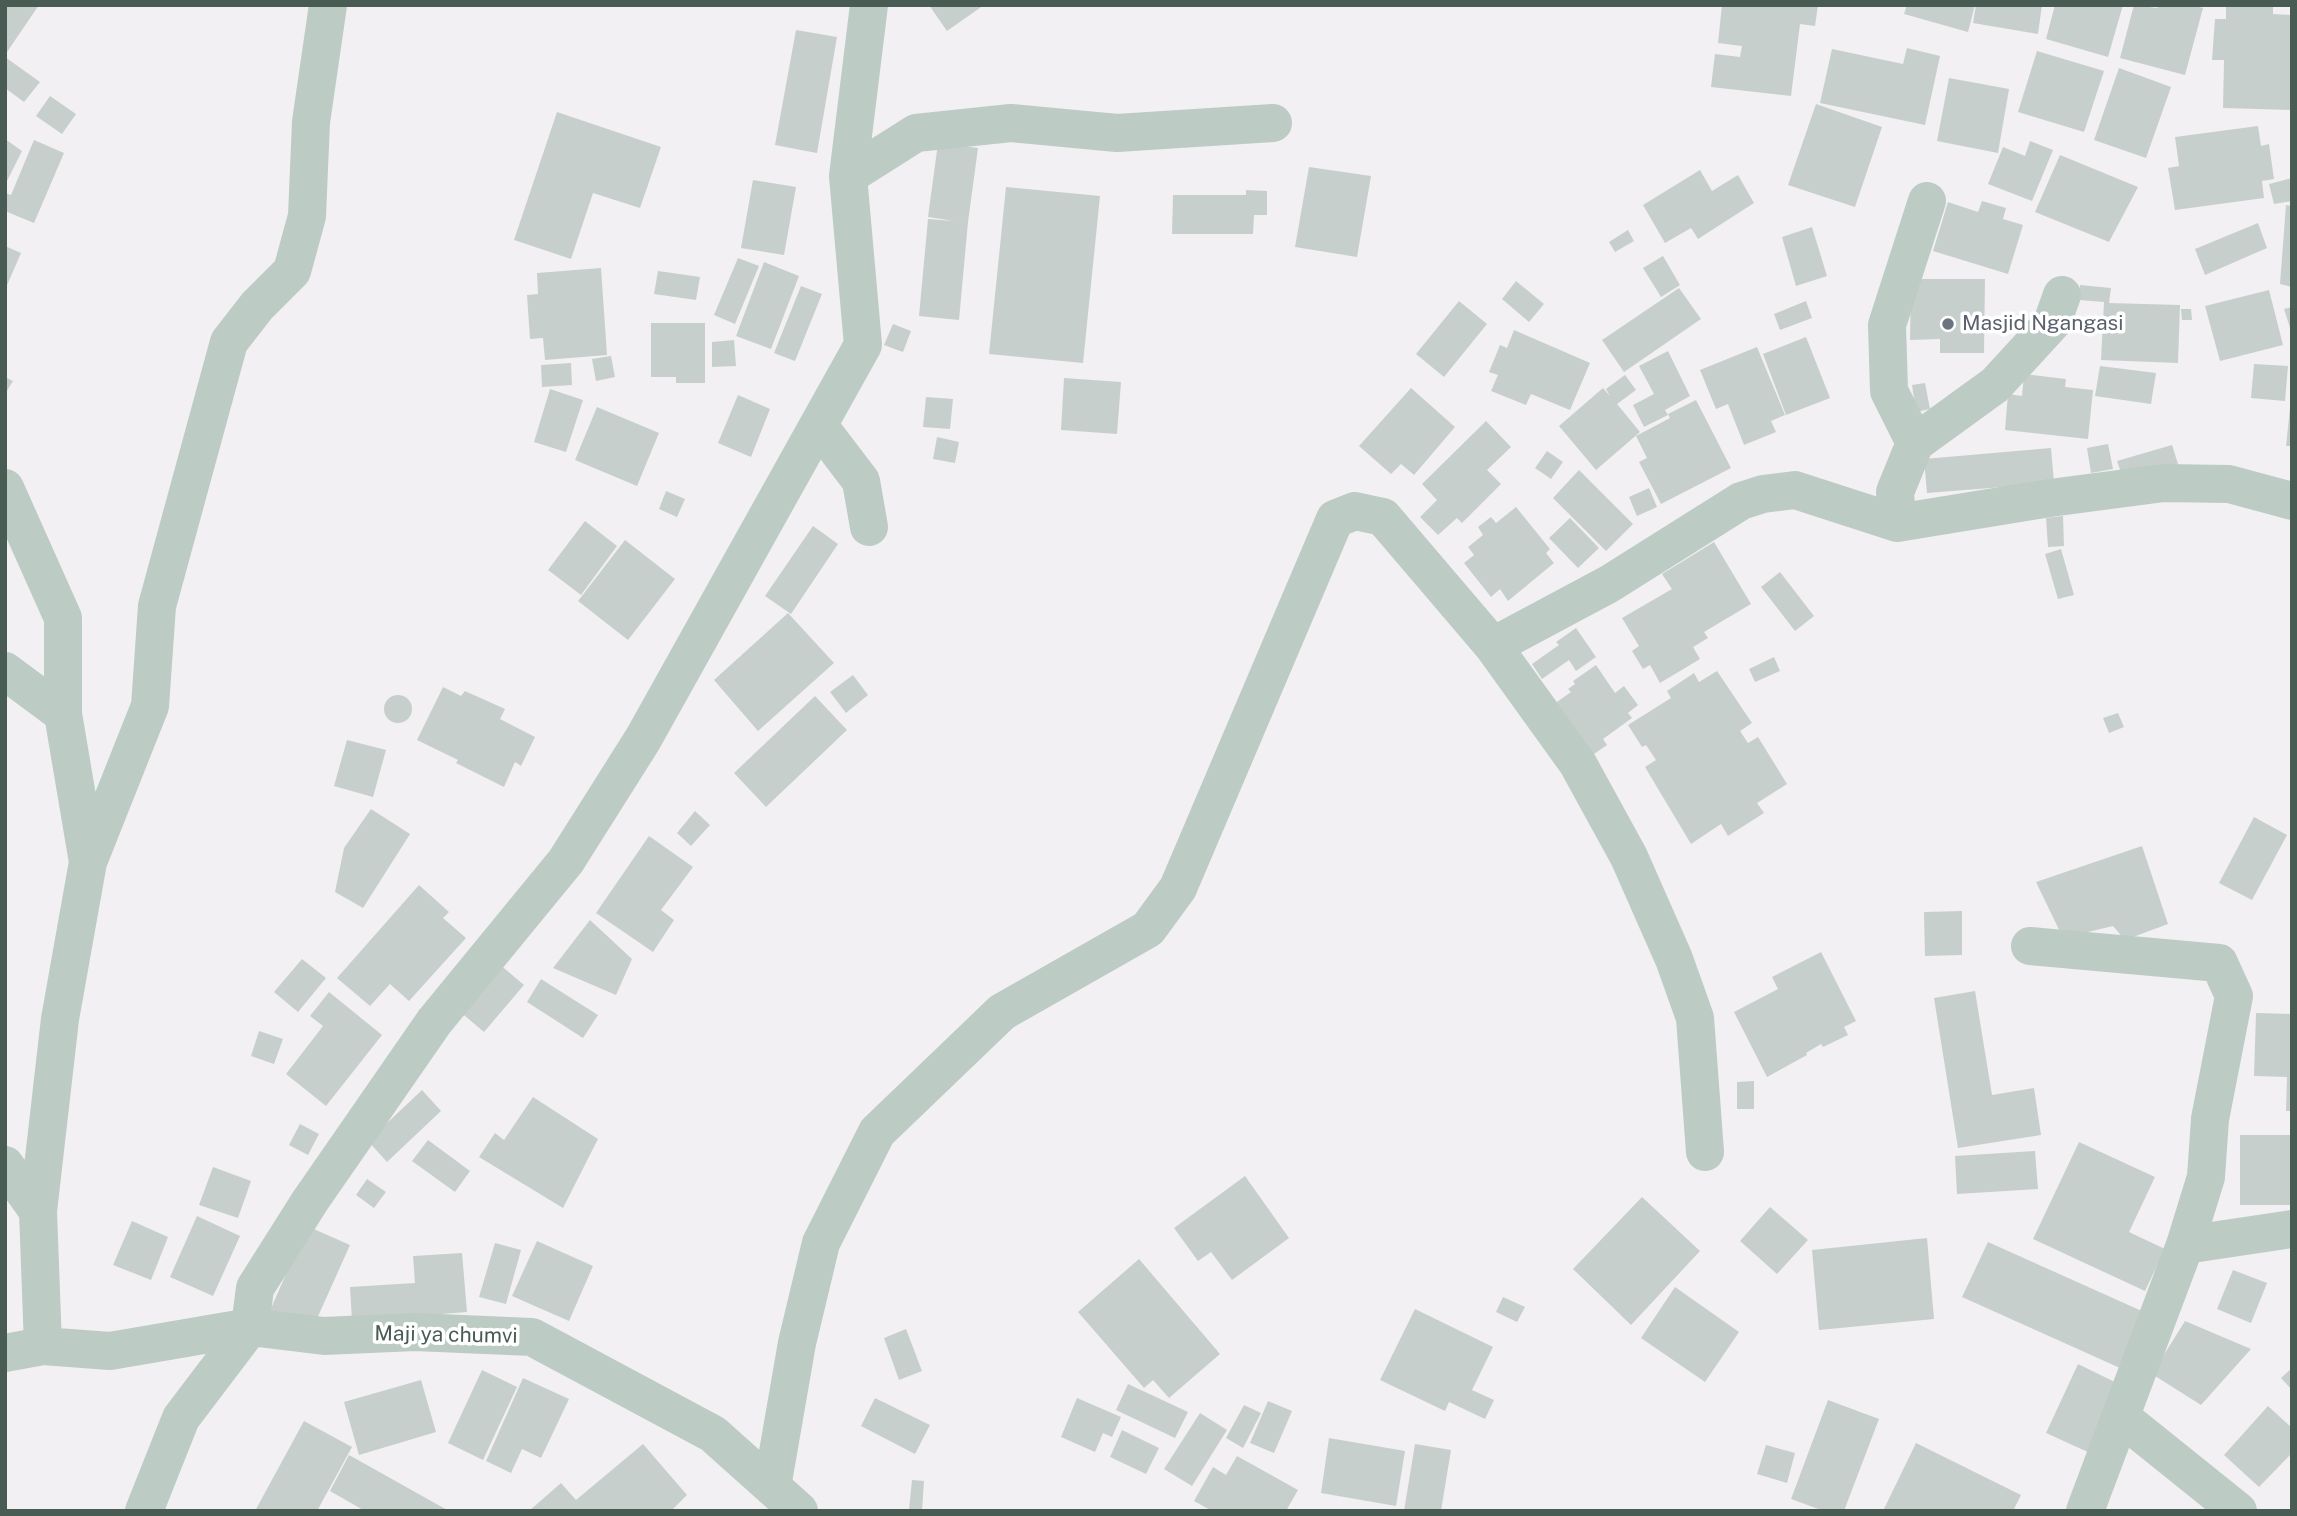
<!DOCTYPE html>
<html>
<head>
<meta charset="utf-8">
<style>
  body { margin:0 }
  #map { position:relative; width:2297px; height:1516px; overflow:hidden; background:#f2f0f2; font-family:"Public Sans",sans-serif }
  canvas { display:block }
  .frame { position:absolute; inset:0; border:7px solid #495c53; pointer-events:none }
</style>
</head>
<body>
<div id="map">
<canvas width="2297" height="1516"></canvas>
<div class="frame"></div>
</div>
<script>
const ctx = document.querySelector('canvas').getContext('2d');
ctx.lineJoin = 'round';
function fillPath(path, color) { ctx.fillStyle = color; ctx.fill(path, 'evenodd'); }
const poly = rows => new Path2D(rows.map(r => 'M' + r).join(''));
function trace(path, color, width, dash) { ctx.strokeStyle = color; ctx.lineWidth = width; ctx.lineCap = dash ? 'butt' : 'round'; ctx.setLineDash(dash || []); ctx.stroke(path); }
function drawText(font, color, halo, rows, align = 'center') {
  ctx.font = font + ' "Public Sans",sans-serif'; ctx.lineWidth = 7; ctx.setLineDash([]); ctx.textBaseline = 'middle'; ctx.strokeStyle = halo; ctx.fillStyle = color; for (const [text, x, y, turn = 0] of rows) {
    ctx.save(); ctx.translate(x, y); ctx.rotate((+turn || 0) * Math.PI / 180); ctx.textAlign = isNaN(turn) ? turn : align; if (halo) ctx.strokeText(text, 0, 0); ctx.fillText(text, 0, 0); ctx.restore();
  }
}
const building = poly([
  [5,5,39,5,5,55],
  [929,5,984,5,947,31],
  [1722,5,1818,5,1815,26,1800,24,1791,96,1711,87,1715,54,1740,57,1742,46,1718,43],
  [1907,5,1975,5,1968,32,1904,14],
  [1976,5,2042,5,2038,34,1973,23],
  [2055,5,2123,5,2108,57,2046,39],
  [2134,5,2157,8,2158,5,2193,5,2203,8,2185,75,2120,58],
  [2226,5,2273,5,2273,14,2292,15,2292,110,2223,108,2224,60,2212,60,2215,19,2226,19],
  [796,30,837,37,817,153,775,145],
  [1907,48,1940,56,1925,125,1820,103,1832,49,1903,64],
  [2037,51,2104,71,2084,132,2018,112],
  [5,57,40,82,24,102,5,88],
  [2119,68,2171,87,2146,158,2094,140],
  [1949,78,2009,89,1998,153,1937,141],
  [50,96,76,114,62,134,36,116],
  [1816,104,1882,127,1855,207,1788,185],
  [557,112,661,147,640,208,593,193,571,259,514,240],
  [2258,126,2261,146,2269,144,2274,179,2262,181,2264,198,2175,210,2168,168,2179,166,2175,137],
  [5,139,22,151,5,185],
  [34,140,64,153,34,223,5,211,5,193,11,195],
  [2030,141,2053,150,2032,201,1988,184,2003,147,2025,156],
  [938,143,978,148,968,222,959,320,919,316,928,219,954,221,928,217],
  [2060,155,2138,187,2109,242,2035,212],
  [1309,167,1371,176,1357,257,1295,247],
  [1700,170,1712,191,1738,175,1754,203,1698,239,1691,228,1665,243,1643,205],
  [2292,178,2292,201,2274,204,2269,184],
  [753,180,796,187,784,255,741,248],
  [1006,187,1100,196,1083,363,989,354],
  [1246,190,1267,191,1267,215,1254,215,1253,234,1172,234,1173,195,1246,195],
  [1982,201,2006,208,2003,219,2023,225,2008,274,1933,251,1948,202,1978,212],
  [2286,205,2292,206,2292,287,2280,284],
  [2258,223,2267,248,2205,275,2195,249],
  [1812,227,1827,276,1796,286,1782,237],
  [1628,230,1634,241,1615,252,1609,242],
  [5,246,21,253,5,290],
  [1663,256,1680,285,1661,297,1643,268],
  [738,258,759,266,735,324,714,315],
  [764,262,799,276,771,349,736,336],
  [601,268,607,355,545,360,543,338,530,339,527,295,538,294,537,273],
  [658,271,700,277,696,300,654,294],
  [1911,279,1985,279,1984,353,1940,353,1940,339,1910,340],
  [1516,281,1544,304,1529,322,1502,299],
  [2080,285,2111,288,2109,303,2180,305,2178,363,2101,360,2104,302,2079,300],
  [801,286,822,294,795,361,774,353],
  [1679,288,1701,319,1624,372,1602,340],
  [2269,290,2283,345,2220,361,2205,306],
  [1459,301,1487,324,1444,377,1416,354],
  [1806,301,1812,318,1780,330,1774,314],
  [2292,307,2292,331,2291,331,2284,309],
  [2181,309,2191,309,2192,320,2182,320],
  [651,323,705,323,705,383,676,383,676,377,651,377],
  [893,324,911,331,903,352,884,345],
  [1514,330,1590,363,1570,410,1531,394,1526,405,1491,391,1498,375,1489,372,1500,345,1507,348],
  [1806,337,1830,398,1786,415,1763,354],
  [734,340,736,366,712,367,712,342],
  [1757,347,1785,415,1771,421,1776,432,1744,445,1728,404,1716,409,1700,370],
  [1668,351,1690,396,1665,410,1668,415,1644,427,1633,405,1654,394,1639,366],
  [611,356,615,377,596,381,592,359],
  [571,363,572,385,542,387,541,365],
  [2254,364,2288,366,2285,401,2251,398],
  [2100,366,2156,373,2151,404,2095,396],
  [2024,374,2066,379,2065,387,2093,390,2088,439,2005,430,2008,394,2022,396],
  [1625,375,1636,390,1617,404,1640,432,1596,470,1559,426,1603,388,1610,396,1606,389],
  [5,377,13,381,5,394],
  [1064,378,1121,382,1117,434,1061,430],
  [1925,383,1930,409,1916,412,1912,385],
  [1411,388,1455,427,1414,475,1401,464,1391,474,1359,446],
  [550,389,583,400,566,452,534,442],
  [738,395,770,409,751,457,718,443],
  [926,397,953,399,950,429,923,427],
  [1696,400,1731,468,1661,504,1639,462,1647,458,1636,436,1670,418,1668,414],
  [597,407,659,433,637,486,575,460],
  [2290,408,2292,408,2292,446,2286,446],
  [1486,421,1511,447,1487,470,1501,484,1462,523,1457,518,1438,535,1420,517,1437,500,1422,484],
  [937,437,959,442,955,463,933,459],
  [2108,444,2113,469,2091,473,2087,448],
  [2172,445,2179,467,2125,484,2117,461],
  [2051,448,2054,483,1927,493,1924,459],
  [1547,451,1563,462,1551,479,1535,468],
  [1579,470,1633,524,1606,551,1553,498],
  [1649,488,1657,507,1637,516,1629,497],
  [666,491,685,499,677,517,659,509],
  [1516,507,1550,549,1546,553,1554,563,1508,601,1500,589,1491,597,1464,563,1474,555,1468,547,1483,535,1478,527,1491,517,1496,523],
  [2063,516,2064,546,2048,547,2046,518],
  [1570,518,1599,548,1578,568,1549,538],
  [585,521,617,546,581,595,548,570],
  [813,526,838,544,791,614,765,596],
  [625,540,675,579,628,640,578,601],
  [1714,542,1751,604,1704,632,1708,638,1693,647,1700,659,1660,683,1650,665,1643,669,1632,651,1639,646,1622,618,1672,589,1662,574],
  [2061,549,2074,595,2058,599,2045,554],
  [1780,572,1814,616,1795,631,1761,587],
  [788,613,834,663,758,731,714,680],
  [1576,628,1596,657,1576,671,1569,660,1542,679,1532,664,1559,645,1556,642],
  [1774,657,1780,671,1755,682,1749,669],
  [1596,665,1615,693,1624,686,1638,705,1628,713,1632,718,1603,739,1607,745,1584,761,1547,709,1571,692,1568,689,1575,684,1573,681],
  [1717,671,1752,723,1740,731,1748,743,1758,737,1787,784,1757,803,1764,813,1728,836,1721,824,1691,844,1645,767,1656,760,1646,745,1642,747,1628,725,1671,698,1667,691,1694,673,1699,682],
  [853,675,868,695,846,713,830,692],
  [443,687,461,696,465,691,505,709,500,719,535,737,521,766,515,762,504,787,456,763,458,760,417,740],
  '384 709a14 14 0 1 1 28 0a14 14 0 1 1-28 0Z',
  [815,696,847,730,766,807,734,773],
  [2118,713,2124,727,2109,733,2103,718],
  [347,740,386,750,373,797,334,786],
  [371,809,410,834,363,908,335,892,344,848],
  [695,811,710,825,691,846,677,833],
  [2254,817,2287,835,2252,900,2219,883],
  [649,836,693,867,661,910,674,920,653,952,596,913],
  [2142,846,2168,924,2125,940,2113,926,2063,938,2036,882],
  [419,885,449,912,443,918,466,938,409,1001,390,984,370,1006,337,978],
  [1962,911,1962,955,1925,956,1924,912],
  [590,920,632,959,616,995,553,968],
  [1821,952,1856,1021,1844,1027,1848,1035,1823,1047,1821,1044,1806,1053,1807,1055,1767,1077,1734,1012,1778,989,1772,977],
  [302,959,326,978,298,1012,274,992],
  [498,963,524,985,484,1032,458,1010],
  [541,979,598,1015,583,1038,527,1002],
  [1975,991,1992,1095,2034,1088,2041,1135,1958,1148,1934,998],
  [329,992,382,1035,326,1106,286,1074,323,1026,310,1016],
  [2256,1013,2292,1014,2292,1111,2286,1111,2287,1077,2254,1076],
  [259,1031,283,1039,274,1064,251,1056],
  [1754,1081,1754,1109,1737,1109,1737,1082],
  [422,1090,441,1111,387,1162,368,1141],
  [533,1097,598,1139,563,1208,479,1157,495,1133,504,1140],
  [300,1124,319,1134,308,1155,289,1145],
  [2240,1135,2292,1135,2292,1205,2240,1205],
  [428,1140,470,1171,455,1192,412,1161],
  [2079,1142,2155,1177,2129,1232,2165,1249,2145,1291,2033,1239],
  [2035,1151,2038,1189,1957,1194,1955,1156],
  [213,1167,251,1181,238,1218,199,1205],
  [1245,1176,1289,1238,1232,1280,1211,1252,1198,1261,1174,1228],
  [367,1179,386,1192,374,1208,356,1195],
  [1642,1197,1700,1251,1631,1325,1573,1269],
  [1770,1207,1808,1240,1777,1274,1740,1241],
  [197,1216,240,1236,213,1296,170,1277],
  [132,1221,168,1237,151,1280,113,1265],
  [307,1226,350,1245,311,1332,269,1313],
  [1927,1238,1934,1319,1819,1330,1812,1250],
  [537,1241,593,1266,569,1321,512,1296],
  [1988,1242,2144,1312,2120,1368,1962,1297],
  [495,1243,521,1250,506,1304,479,1297],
  [462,1253,467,1312,352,1321,350,1287,415,1283,413,1256],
  [1139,1259,1220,1354,1169,1398,1153,1380,1144,1388,1078,1312],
  [2233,1270,2267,1283,2251,1323,2217,1309],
  [1675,1287,1739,1332,1705,1382,1641,1338],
  [1503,1297,1525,1307,1517,1322,1496,1312],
  [1415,1309,1493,1347,1472,1390,1494,1400,1485,1419,1449,1402,1445,1411,1380,1380],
  [2185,1321,2251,1349,2201,1405,2152,1374],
  [906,1329,922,1371,899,1380,884,1338],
  [2078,1364,2121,1385,2090,1453,2046,1433],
  [2292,1368,2292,1390,2281,1378],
  [482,1370,517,1387,483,1460,448,1443],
  [523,1378,569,1399,541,1458,522,1449,511,1473,486,1461],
  [421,1380,436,1432,359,1455,344,1402],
  [1128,1384,1188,1412,1175,1438,1116,1410],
  [875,1398,930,1425,915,1454,861,1426],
  [1077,1398,1121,1417,1112,1437,1103,1433,1095,1452,1061,1437],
  [1828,1400,1879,1419,1844,1511,1824,1511,1791,1499],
  [1268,1401,1292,1411,1274,1453,1250,1443],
  [1244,1405,1261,1413,1243,1448,1226,1438],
  [2268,1406,2292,1428,2292,1453,2259,1487,2224,1455],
  [1200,1413,1227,1430,1192,1486,1164,1469],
  [304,1421,352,1447,317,1511,255,1511],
  [1122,1430,1159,1448,1146,1474,1110,1457],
  [1329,1438,1405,1451,1396,1506,1321,1493],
  [1916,1443,2021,1495,2013,1511,1883,1511],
  [643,1444,687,1495,671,1511,529,1511,561,1483,576,1500],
  [1415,1444,1451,1450,1441,1511,1404,1511],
  [1766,1445,1795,1453,1787,1483,1757,1474],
  [349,1455,449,1511,365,1511,330,1491],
  [1237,1456,1298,1490,1286,1511,1212,1511,1194,1501,1213,1467,1226,1475],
  [912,1480,924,1481,922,1511,909,1510]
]);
const minor = poly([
  [848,176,916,133,1011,123,1117,133,1273,123],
  [819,426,861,481,869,527],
  [1915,443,1889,391,1887,325,1927,201],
  [5,488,63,618,63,714,88,862],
  [1897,523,1895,492,1915,443,1995,385,2052,323,2062,295],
  [1493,646,1578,764,1629,857,1674,959,1695,1018,1705,1152],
  [5,671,63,714],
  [2030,946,2219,963,2234,996,2210,1119,2206,1177,2185,1245,2085,1511],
  [5,1165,38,1211],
  [2185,1245,2292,1229],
  [43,1346,38,1211,60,1019,88,862,150,706,157,606,229,342,257,306,292,271,307,216,311,122,328,5],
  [5,1353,43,1346,110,1351,250,1327,324,1336,415,1332,532,1337,713,1434,799,1511],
  [2121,1417,2238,1511],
  [772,1487,797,1343,821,1243,877,1132,1002,1012,1148,929,1178,888,1335,519,1355,511,1383,517,1493,646,1609,584,1741,501,1763,494,1795,490,1897,523,2050,498,2164,483,2229,484,2292,501],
  [144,1511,181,1418,250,1327,255,1288,310,1201,434,1022,566,861,643,739,863,345,848,176,869,5]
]);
const markers = [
  [1948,324,7,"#6b7280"]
];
const worshipNames = [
  ["Masjid Ngangasi",1962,324]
];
const streetNames = [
  ["Maji ya chumvi",446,1335,1]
];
fillPath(building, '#c7cfcc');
trace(minor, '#bccbc4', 38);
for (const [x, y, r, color] of markers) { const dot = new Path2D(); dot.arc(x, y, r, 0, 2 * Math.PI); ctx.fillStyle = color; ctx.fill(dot); trace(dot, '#fff', 2.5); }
drawText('21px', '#5b616d', '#fff', worshipNames, 'left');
drawText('21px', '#495c53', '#fff', streetNames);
</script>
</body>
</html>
